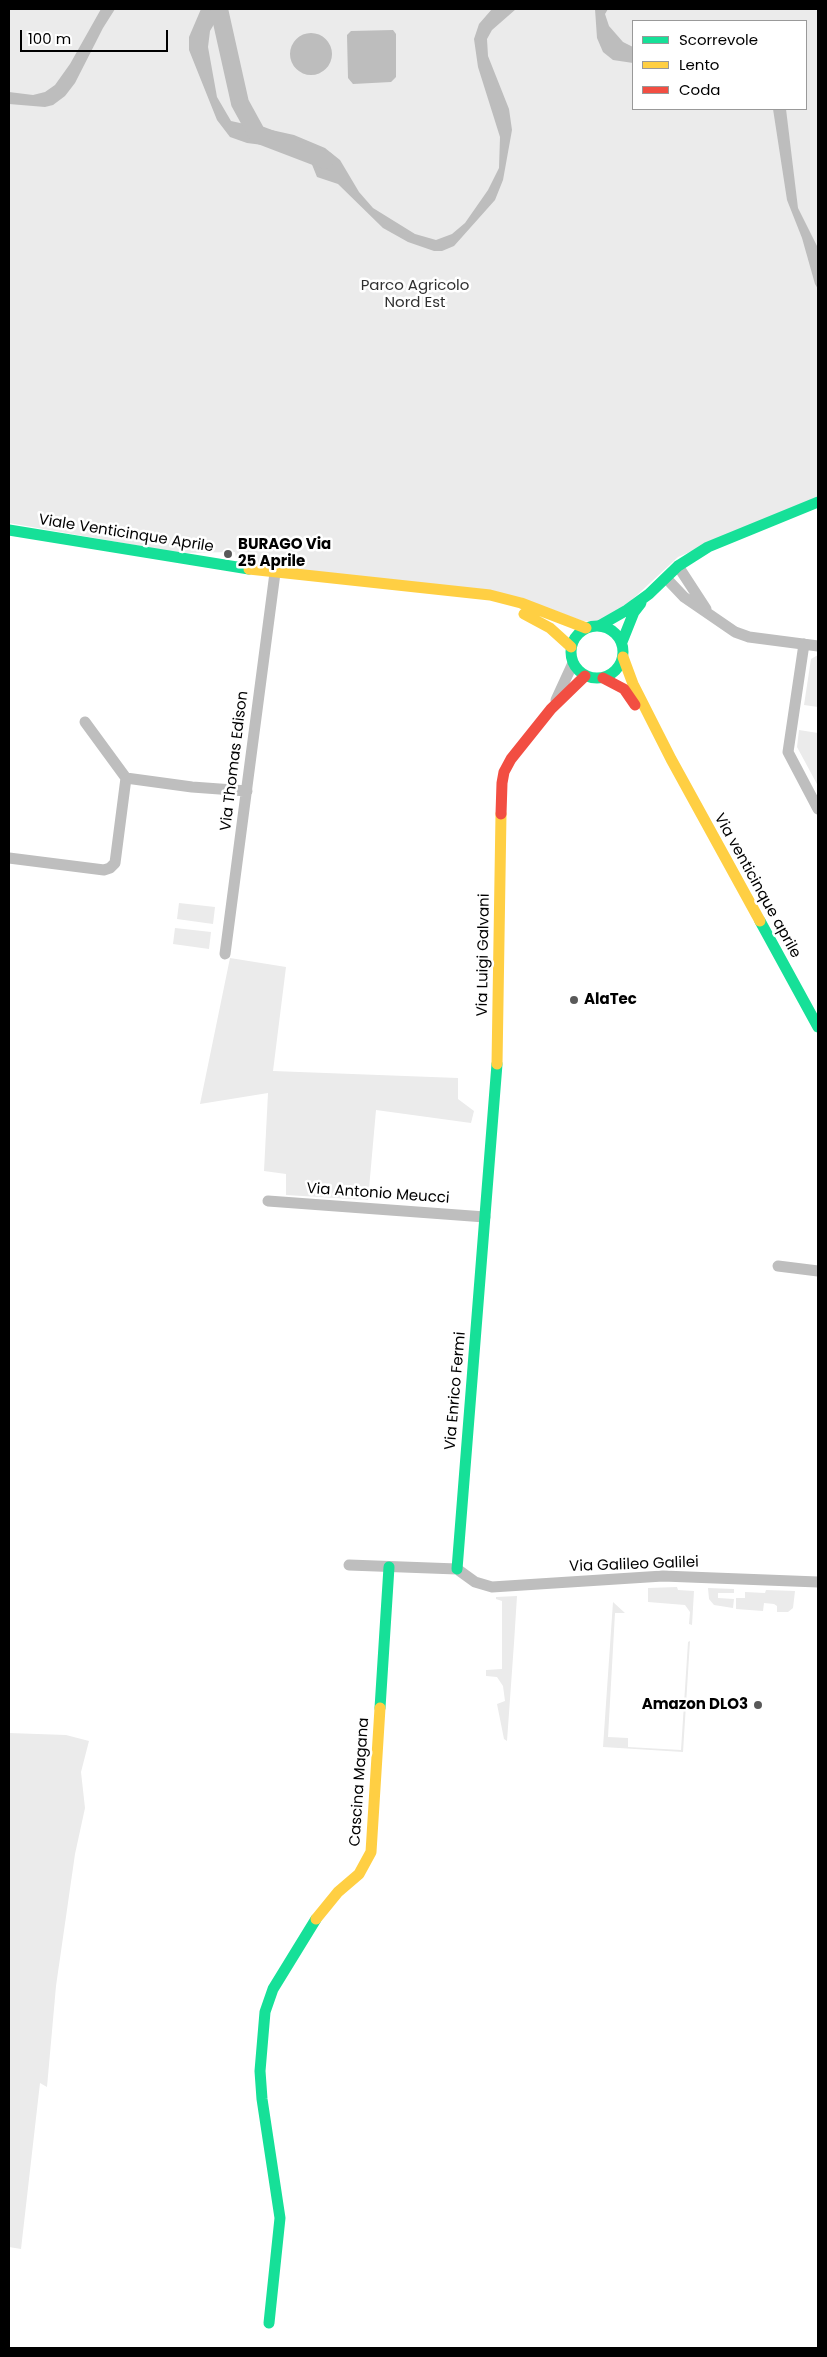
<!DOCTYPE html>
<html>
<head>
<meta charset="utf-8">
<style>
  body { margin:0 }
  #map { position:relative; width:827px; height:2357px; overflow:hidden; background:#fff; font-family:Poppins,sans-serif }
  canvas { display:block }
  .frame { position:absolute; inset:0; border:10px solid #000; pointer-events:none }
  .legend { position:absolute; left:632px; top:20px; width:175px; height:90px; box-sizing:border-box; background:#fff; border:1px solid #999; margin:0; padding:6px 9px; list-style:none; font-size:15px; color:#000 }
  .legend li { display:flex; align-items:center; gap:10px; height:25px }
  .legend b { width:25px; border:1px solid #999 }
  .scale { position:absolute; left:20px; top:30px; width:148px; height:22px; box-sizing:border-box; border:2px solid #000; border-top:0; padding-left:6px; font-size:15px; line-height:18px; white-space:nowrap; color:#000; -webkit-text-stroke:4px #fff; paint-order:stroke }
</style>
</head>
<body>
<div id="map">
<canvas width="827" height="2357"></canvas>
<div class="frame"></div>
<ul class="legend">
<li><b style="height:6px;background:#16e098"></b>Scorrevole</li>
<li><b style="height:6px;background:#ffcf43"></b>Lento</li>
<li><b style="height:6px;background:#f24e42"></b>Coda</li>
</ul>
<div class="scale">100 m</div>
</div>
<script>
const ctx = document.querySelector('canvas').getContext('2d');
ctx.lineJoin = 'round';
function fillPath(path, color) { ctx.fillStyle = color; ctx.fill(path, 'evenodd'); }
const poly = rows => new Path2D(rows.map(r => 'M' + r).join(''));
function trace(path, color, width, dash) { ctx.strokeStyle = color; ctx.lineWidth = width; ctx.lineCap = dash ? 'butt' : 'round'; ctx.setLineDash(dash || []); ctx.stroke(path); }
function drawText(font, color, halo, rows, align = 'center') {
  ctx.font = font + ' Poppins,sans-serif'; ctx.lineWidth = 5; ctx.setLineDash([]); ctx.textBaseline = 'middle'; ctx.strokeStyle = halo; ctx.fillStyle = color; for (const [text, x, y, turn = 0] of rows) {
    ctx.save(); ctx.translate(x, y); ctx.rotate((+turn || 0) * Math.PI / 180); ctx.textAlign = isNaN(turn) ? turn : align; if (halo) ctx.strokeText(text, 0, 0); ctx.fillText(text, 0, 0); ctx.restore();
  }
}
const green = poly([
  [9,9,818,9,818,498,678,557,622,609,605,620,593,622,583,621,545,607,274,566,236,558,235,552,180,553,9,523],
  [633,21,806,21,806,109,633,109],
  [818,655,818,707,804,705,811,659],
  [799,730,818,733,818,786,797,747],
  [179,903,215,907,213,924,177,919],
  [175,928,211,932,209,949,173,944],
  [230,958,286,967,273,1071,458,1078,458,1099,474,1111,471,1123,376,1110,368,1200,286,1195,286,1174,264,1171,268,1093,200,1104],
  [677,1587,678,1590,694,1591,692,1625,689,1624,690,1612,685,1605,648,1602,648,1588],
  [708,1588,734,1589,734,1593,718,1593,718,1598,734,1599,733,1608,714,1605,709,1599],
  [766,1590,795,1591,793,1608,788,1612,777,1612,777,1606,774,1604,764,1603,763,1611,736,1609,736,1598,745,1598,745,1592,765,1593],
  [517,1596,514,1643,507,1741,504,1739,497,1704,505,1701,503,1686,497,1677,486,1676,486,1670,502,1669,502,1601,496,1599,496,1597],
  [613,1602,625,1613,615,1613,608,1737,628,1738,628,1747,681,1750,688,1642,690,1641,683,1752,603,1747],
  [9,1733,66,1735,89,1741,81,1772,85,1808,75,1854,56,1986,47,2087,40,2083,21,2249,9,2247]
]);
const water = poly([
  [101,9,115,9,103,28,75,83,65,96,53,105,45,107,9,104,9,92,33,95,45,92,55,85,70,64],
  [201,9,223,9,210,31,208,47,217,97,231,121,294,135,325,148,340,160,359,192,373,208,415,234,436,240,452,234,465,223,488,190,499,168,500,137,478,67,474,39,479,24,492,9,516,9,492,30,487,39,488,56,509,109,512,130,503,180,495,200,454,246,442,251,434,251,408,242,383,228,338,184,317,177,309,157,302,150,247,143,230,137,217,120,189,50,189,37],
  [595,9,608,9,605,14,609,26,623,42,633,47,633,63,613,60,603,52,597,38],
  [393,30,396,34,396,77,391,82,353,84,348,78,347,35,351,31],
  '290 54a21 21 0 1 1 42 0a21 21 0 1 1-42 0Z',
  [773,109,786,109,798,208,818,248,818,289,815,284,802,238,787,200]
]);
const river = poly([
  [219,9,240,103,257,134,325,160]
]);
const street = poly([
  [678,566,706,609],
  [666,578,684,597,735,632,749,637,818,646],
  [804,644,788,752,818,809],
  [556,700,573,663],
  [85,722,126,778,192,787,247,791],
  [9,858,104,870,110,868,115,863,126,778],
  [225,954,275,573],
  [268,1201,485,1217],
  [778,1266,818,1271],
  [349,1565,457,1569,475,1582,492,1587,663,1576,818,1582]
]);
const fast = poly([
  [9,530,249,569],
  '571 652a26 26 0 1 1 52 0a26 26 0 1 1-52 0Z',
  [599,626,627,610,649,594,678,566,708,547,818,502],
  [622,642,634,612,641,603],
  [760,921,818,1027],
  [457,1569,497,1064],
  [380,1708,389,1567],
  [269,2323,280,2218,262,2099,260,2071,265,2012,273,1989,316,1919]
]);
const slow = poly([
  [249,569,490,595,521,603,586,628],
  [524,614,550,628,571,647],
  [623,657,633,684,671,759,760,921],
  [497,1064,501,814],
  [316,1919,338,1892,359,1874,371,1852,380,1708]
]);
const jam = poly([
  [603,678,624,689,635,705],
  [501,814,502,783,504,772,511,759,551,709,585,676]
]);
const markers = [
  [228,554,5,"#595959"],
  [574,1000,5,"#595959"],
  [758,1705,5,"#595959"]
];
const parkNames = [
  ["Parco Agricolo",415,286],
  ["Nord Est",415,303]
];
const streetNames = [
  ["Viale Venticinque Aprile",126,534,9],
  ["Via Thomas Edison",235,761,-83],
  ["Via venticinque aprile",757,886,61],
  ["Via Luigi Galvani",484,955,-89],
  ["Via Antonio Meucci",378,1194,4],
  ["Via Enrico Fermi",456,1391,-85],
  ["Via Galileo Galilei",634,1565,-2],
  ["Cascina Magana",360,1782,-86]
];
const poiNames = [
  ["BURAGO Via",238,545],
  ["25 Aprile",238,562],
  ["AlaTec",584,1000],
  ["Amazon DLO3",748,1705,"right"]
];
fillPath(green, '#ebebeb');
fillPath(water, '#bdbdbd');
trace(river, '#bdbdbd', 18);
trace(street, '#bebebe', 11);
trace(fast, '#16e098', 11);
trace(slow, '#ffcf43', 11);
trace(jam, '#f24e42', 11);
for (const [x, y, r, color] of markers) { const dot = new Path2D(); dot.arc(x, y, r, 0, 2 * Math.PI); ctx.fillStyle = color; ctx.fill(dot); trace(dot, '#fff', 2); }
drawText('15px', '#313131', '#fff', parkNames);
drawText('15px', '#000', '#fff', streetNames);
drawText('bold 15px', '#000', '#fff', poiNames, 'left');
</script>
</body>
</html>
